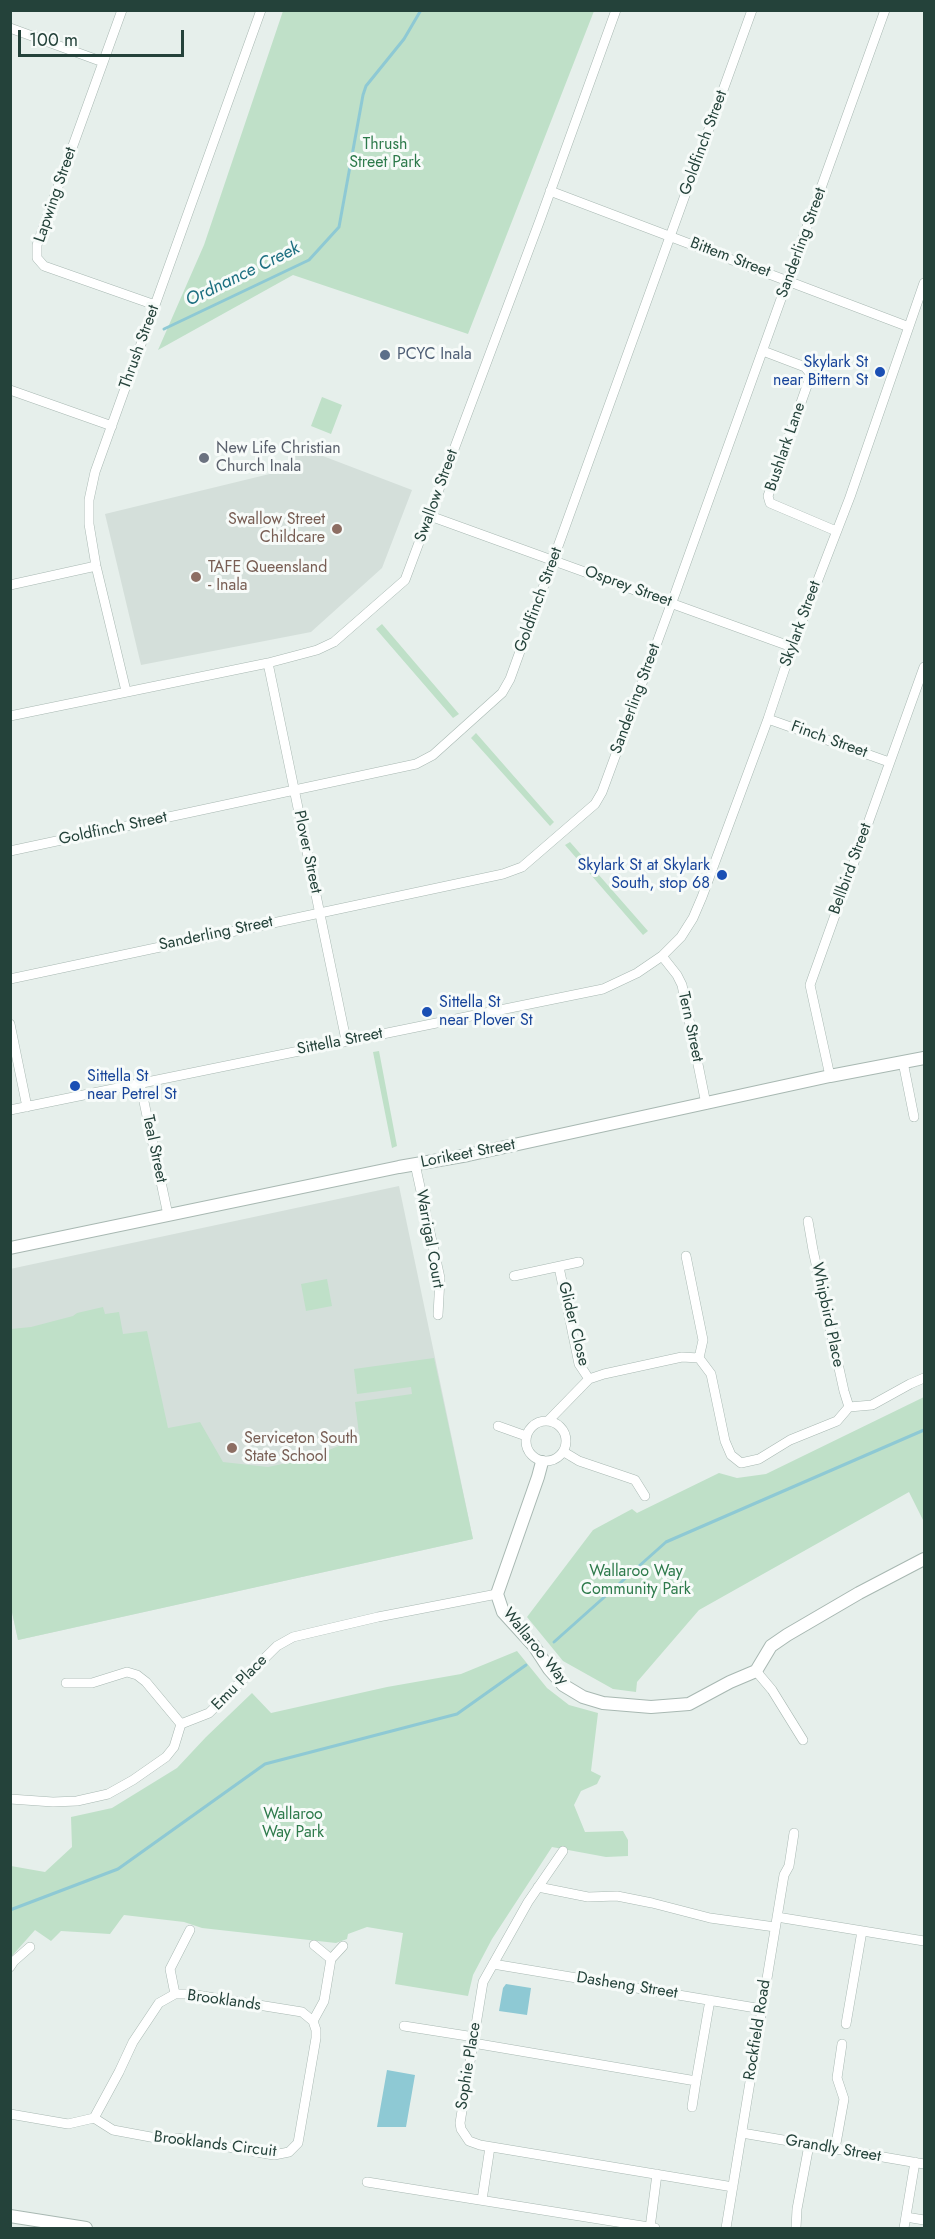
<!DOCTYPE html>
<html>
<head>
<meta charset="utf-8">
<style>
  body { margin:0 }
  #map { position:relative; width:935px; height:2239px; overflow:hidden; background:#e6efeb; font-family:Jost,sans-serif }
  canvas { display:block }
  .frame { position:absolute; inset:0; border:12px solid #24423a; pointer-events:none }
  .scale { position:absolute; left:18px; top:30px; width:166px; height:27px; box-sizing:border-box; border:3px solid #24423a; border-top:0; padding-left:8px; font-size:18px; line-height:21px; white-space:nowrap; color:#24423a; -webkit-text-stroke:4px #f7fbf9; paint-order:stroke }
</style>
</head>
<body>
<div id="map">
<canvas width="935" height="2239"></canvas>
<div class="frame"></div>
<div class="scale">100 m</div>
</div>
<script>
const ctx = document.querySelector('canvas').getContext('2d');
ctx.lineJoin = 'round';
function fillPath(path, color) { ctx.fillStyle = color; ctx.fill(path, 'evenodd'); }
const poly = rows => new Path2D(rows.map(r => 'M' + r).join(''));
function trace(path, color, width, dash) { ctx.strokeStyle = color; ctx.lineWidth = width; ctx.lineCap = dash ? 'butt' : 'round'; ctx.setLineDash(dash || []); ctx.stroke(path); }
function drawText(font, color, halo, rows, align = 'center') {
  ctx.font = font + ' Jost,sans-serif'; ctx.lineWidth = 6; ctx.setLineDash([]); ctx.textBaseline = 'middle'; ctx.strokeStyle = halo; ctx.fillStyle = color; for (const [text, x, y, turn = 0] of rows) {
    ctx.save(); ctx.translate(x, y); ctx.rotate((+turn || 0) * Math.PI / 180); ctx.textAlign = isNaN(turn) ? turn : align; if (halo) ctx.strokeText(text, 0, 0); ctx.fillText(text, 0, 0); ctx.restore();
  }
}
const built = poly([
  [294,445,412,490,382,568,311,632,141,665,105,514,286,470],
  [399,1186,473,1539,18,1640,10,1603,10,1269]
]);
const green = poly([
  [283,11,594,11,468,334,293,275,158,350,204,245],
  [322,397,342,405,331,434,311,426],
  [382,624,459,714,453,718,376,629],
  [476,733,554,822,550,826,471,738],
  [570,842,648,931,643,935,565,845],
  [379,1051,397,1146,392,1148,373,1052],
  [327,1279,332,1306,306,1311,301,1284],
  [103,1307,105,1314,119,1312,123,1334,147,1331,168,1428,200,1422,223,1462,268,1467,310,1458,348,1442,359,1434,355,1402,412,1394,411,1387,357,1394,354,1369,434,1358,473,1539,18,1640,10,1603,11,1329,31,1327,73,1316,77,1313],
  [924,1397,924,1522,909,1492,699,1610,637,1682,636,1692,613,1689,563,1661,527,1617,593,1530,632,1509,637,1513,719,1473,737,1478,766,1474],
  [517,1651,547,1688,569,1705,598,1713,591,1771,601,1776,597,1784,581,1791,574,1805,585,1832,623,1831,628,1840,628,1856,606,1857,552,1847,492,1939,473,1975,468,1996,395,1984,403,1933,367,1927,348,1934,347,1939,336,1943,202,1928,184,1922,124,1915,110,1934,61,1931,51,1941,35,1930,11,1957,11,1866,45,1872,72,1847,71,1817,112,1808,177,1768,206,1737,252,1693,271,1713,387,1687,461,1674]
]);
const water = poly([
  [506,1984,531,1988,527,2015,499,2011,503,1988],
  [387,2070,415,2075,406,2127,377,2127]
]);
const stream = poly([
  [164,329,309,260,339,227,363,95,366,86,404,39,421,10],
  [554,1642,666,1542,924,1430],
  [10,1910,118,1869,265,1764,457,1714,526,1665]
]);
const minor = poly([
  [122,10,37,245,37,258,44,266,155,305],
  [10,28,103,62],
  [550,191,909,327],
  [763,351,805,367,810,373,809,380,768,496,770,503,836,531],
  [10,390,112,426],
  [430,516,792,647],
  [10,585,96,566],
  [268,663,346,1040],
  [126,691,96,566,89,524,89,500,95,472,261,10],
  [10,716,268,663,317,650,334,642,405,580,540,220,616,10],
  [768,719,889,762],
  [10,851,416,764,433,755,502,693,510,679,752,10],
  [662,956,677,975,682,985,706,1104],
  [10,979,503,874,522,867,595,804,602,792,676,591,885,10],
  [10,1024,27,1107],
  [903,1062,914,1117],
  [830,1076,810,985,924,667],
  [140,1083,168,1215],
  [10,1110,603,989,637,973,662,956,681,937,693,918,702,897,768,719,792,647,850,497,924,283],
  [415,1164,440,1278,438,1315],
  [808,1221,813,1250,844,1391,849,1407],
  [686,1256,703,1340,699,1358],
  [559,1267,579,1364,589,1379],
  [514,1276,579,1262],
  '526 1441a20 20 0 1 1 40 0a20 20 0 1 1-40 0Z',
  [548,1421,589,1379,604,1374,682,1357,699,1358,711,1374,725,1441,731,1455,741,1463,759,1459,790,1440,837,1421,849,1407,872,1405,910,1384,924,1378],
  [498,1426,526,1436],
  [564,1452,579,1461,635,1480,645,1496],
  [756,1671,772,1690,803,1740],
  [66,1683,92,1683,127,1672,137,1675,146,1682,181,1724],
  [10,1799,53,1802,77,1801,108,1794,133,1780,166,1757,174,1747,181,1724,209,1713,277,1646,293,1637,378,1617,497,1594],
  [563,1851,528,1902,483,1982,460,2123,461,2129,469,2141,480,2145,733,2187],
  [538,1887,588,1897,617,1896,652,1903,710,1918,775,1927],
  [777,1917,924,1941],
  [331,1959,343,1946],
  [493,1964,762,2009],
  [10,1967,14,1961,30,1947],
  [175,1994,170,1969,190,1930],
  [313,2021,324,2001,331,1959,314,1945],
  [846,2024,862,1931],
  [404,2026,474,2037],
  [473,2043,696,2081,710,2000],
  [692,2107,696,2081],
  [10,2114,68,2124,94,2118,113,2130,156,2138,177,2138,274,2155,289,2152,298,2143,316,2038,316,2030,313,2021],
  [94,2118,119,2072,133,2042,159,2003,175,1994,190,1994,302,2012,313,2021],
  [742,2133,924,2164],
  [835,2149,844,2099,837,2078,842,2044],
  [367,2182,655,2228],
  [482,2200,490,2147],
  [906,2217,924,2220],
  [650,2228,657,2174],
  [726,2228,784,1875,789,1866,794,1833],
  [796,2228,797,2209,809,2145],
  [904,2228,915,2162]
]);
const tertiary = poly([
  [10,1248,399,1167,468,1155,830,1076,924,1058],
  [542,1462,538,1477,497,1594,503,1612,534,1646,549,1669,563,1685,583,1697,603,1703,651,1707,689,1704,730,1682,756,1671,771,1646,787,1635,859,1593,924,1559],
  [10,2216,86,2228]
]);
const markers = [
  [385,355,6,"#5c6f8a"],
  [880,372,6,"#1a4fb4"],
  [204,458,6,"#6b7280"],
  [337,529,6,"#8d6e63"],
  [196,577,6,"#8d6e63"],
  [722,875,6,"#1a4fb4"],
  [427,1012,6,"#1a4fb4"],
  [75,1086,6,"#1a4fb4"],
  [232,1448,6,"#8d6e63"]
];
const streetNames = [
  ["Goldfinch Street",704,143,-70],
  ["Lapwing Street",56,195,-71],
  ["Sanderling Street",802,243,-70],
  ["Bittem Street",730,258,21],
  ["Thrush Street",140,347,-70],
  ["Bushlark Lane",786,447,-71],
  ["Swallow Street",437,496,-70],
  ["Osprey Street",628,587,20],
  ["Goldfinch Street",539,600,-70],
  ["Skylark Street",801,624,-70],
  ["Sanderling Street",636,699,-70],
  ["Finch Street",829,740,20],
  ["Goldfinch Street",113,829,-12],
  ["Plover Street",307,852,78],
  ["Bellbird Street",851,869,-70],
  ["Sanderling Street",216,934,-12],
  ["Tern Street",690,1027,78],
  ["Sittella Street",340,1042,-11],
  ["Teal Street",154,1149,78],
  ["Lorikeet Street",468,1154,-11],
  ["Warrigal Court",429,1239,80],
  ["Whipbird Place",827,1315,78],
  ["Glider Close",573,1324,76],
  ["Wallaroo Way",535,1647,51],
  ["Emu Place",240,1683,-45],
  ["Dasheng Street",627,1986,9],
  ["Brooklands",224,2001,8],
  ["Rockfield Road",758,2030,-81],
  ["Sophie Place",469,2066,-81],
  ["Brooklands Circuit",215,2145,7],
  ["Grandly Street",833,2149,10]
];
const parkNames = [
  ["Thrush",385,145],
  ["Street Park",385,163],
  ["Wallaroo Way",636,1572],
  ["Community Park",636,1590],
  ["Wallaroo",293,1815],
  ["Way Park",293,1833]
];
const serviceNames = [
  ["PCYC Inala",397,355]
];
const transitNames = [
  ["Skylark St",868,363],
  ["near Bittern St",868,381],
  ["Skylark St at Skylark",710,866],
  ["South, stop 68",710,884],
  ["Sittella St",439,1003,"left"],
  ["near Plover St",439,1021,"left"],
  ["Sittella St",87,1077,"left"],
  ["near Petrel St",87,1095,"left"]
];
const worshipNames = [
  ["New Life Christian",216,449],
  ["Church Inala",216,467]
];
const educationNames = [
  ["Swallow Street",325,520,"right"],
  ["Childcare",325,538,"right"],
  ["TAFE Queensland",208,568],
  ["- Inala",208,586],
  ["Serviceton South",244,1439],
  ["State School",244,1457]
];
const waterNames = [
  ["Ordnance Creek",243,275,-26]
];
fillPath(built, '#d4dfda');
fillPath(green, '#bfe0c8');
fillPath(water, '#8ec9d4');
trace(stream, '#8ec9d4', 3);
trace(minor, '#a8b8b2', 10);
trace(tertiary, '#a8b8b2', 14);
trace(minor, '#fff', 9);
trace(tertiary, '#fff', 12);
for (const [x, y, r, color] of markers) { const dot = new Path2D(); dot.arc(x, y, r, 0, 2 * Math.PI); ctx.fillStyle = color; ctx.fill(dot); trace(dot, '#f7fbf9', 2); }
drawText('16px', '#24423a', '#f7fbf9', streetNames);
drawText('16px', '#2d7a4b', '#f7fbf9', parkNames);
drawText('16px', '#4e5e75', '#f7fbf9', serviceNames, 'left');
drawText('16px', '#164399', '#f7fbf9', transitNames, 'right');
drawText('16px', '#5b616d', '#f7fbf9', worshipNames, 'left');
drawText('16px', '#785e54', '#f7fbf9', educationNames, 'left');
drawText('italic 18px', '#1c6f80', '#f7fbf9', waterNames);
</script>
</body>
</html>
